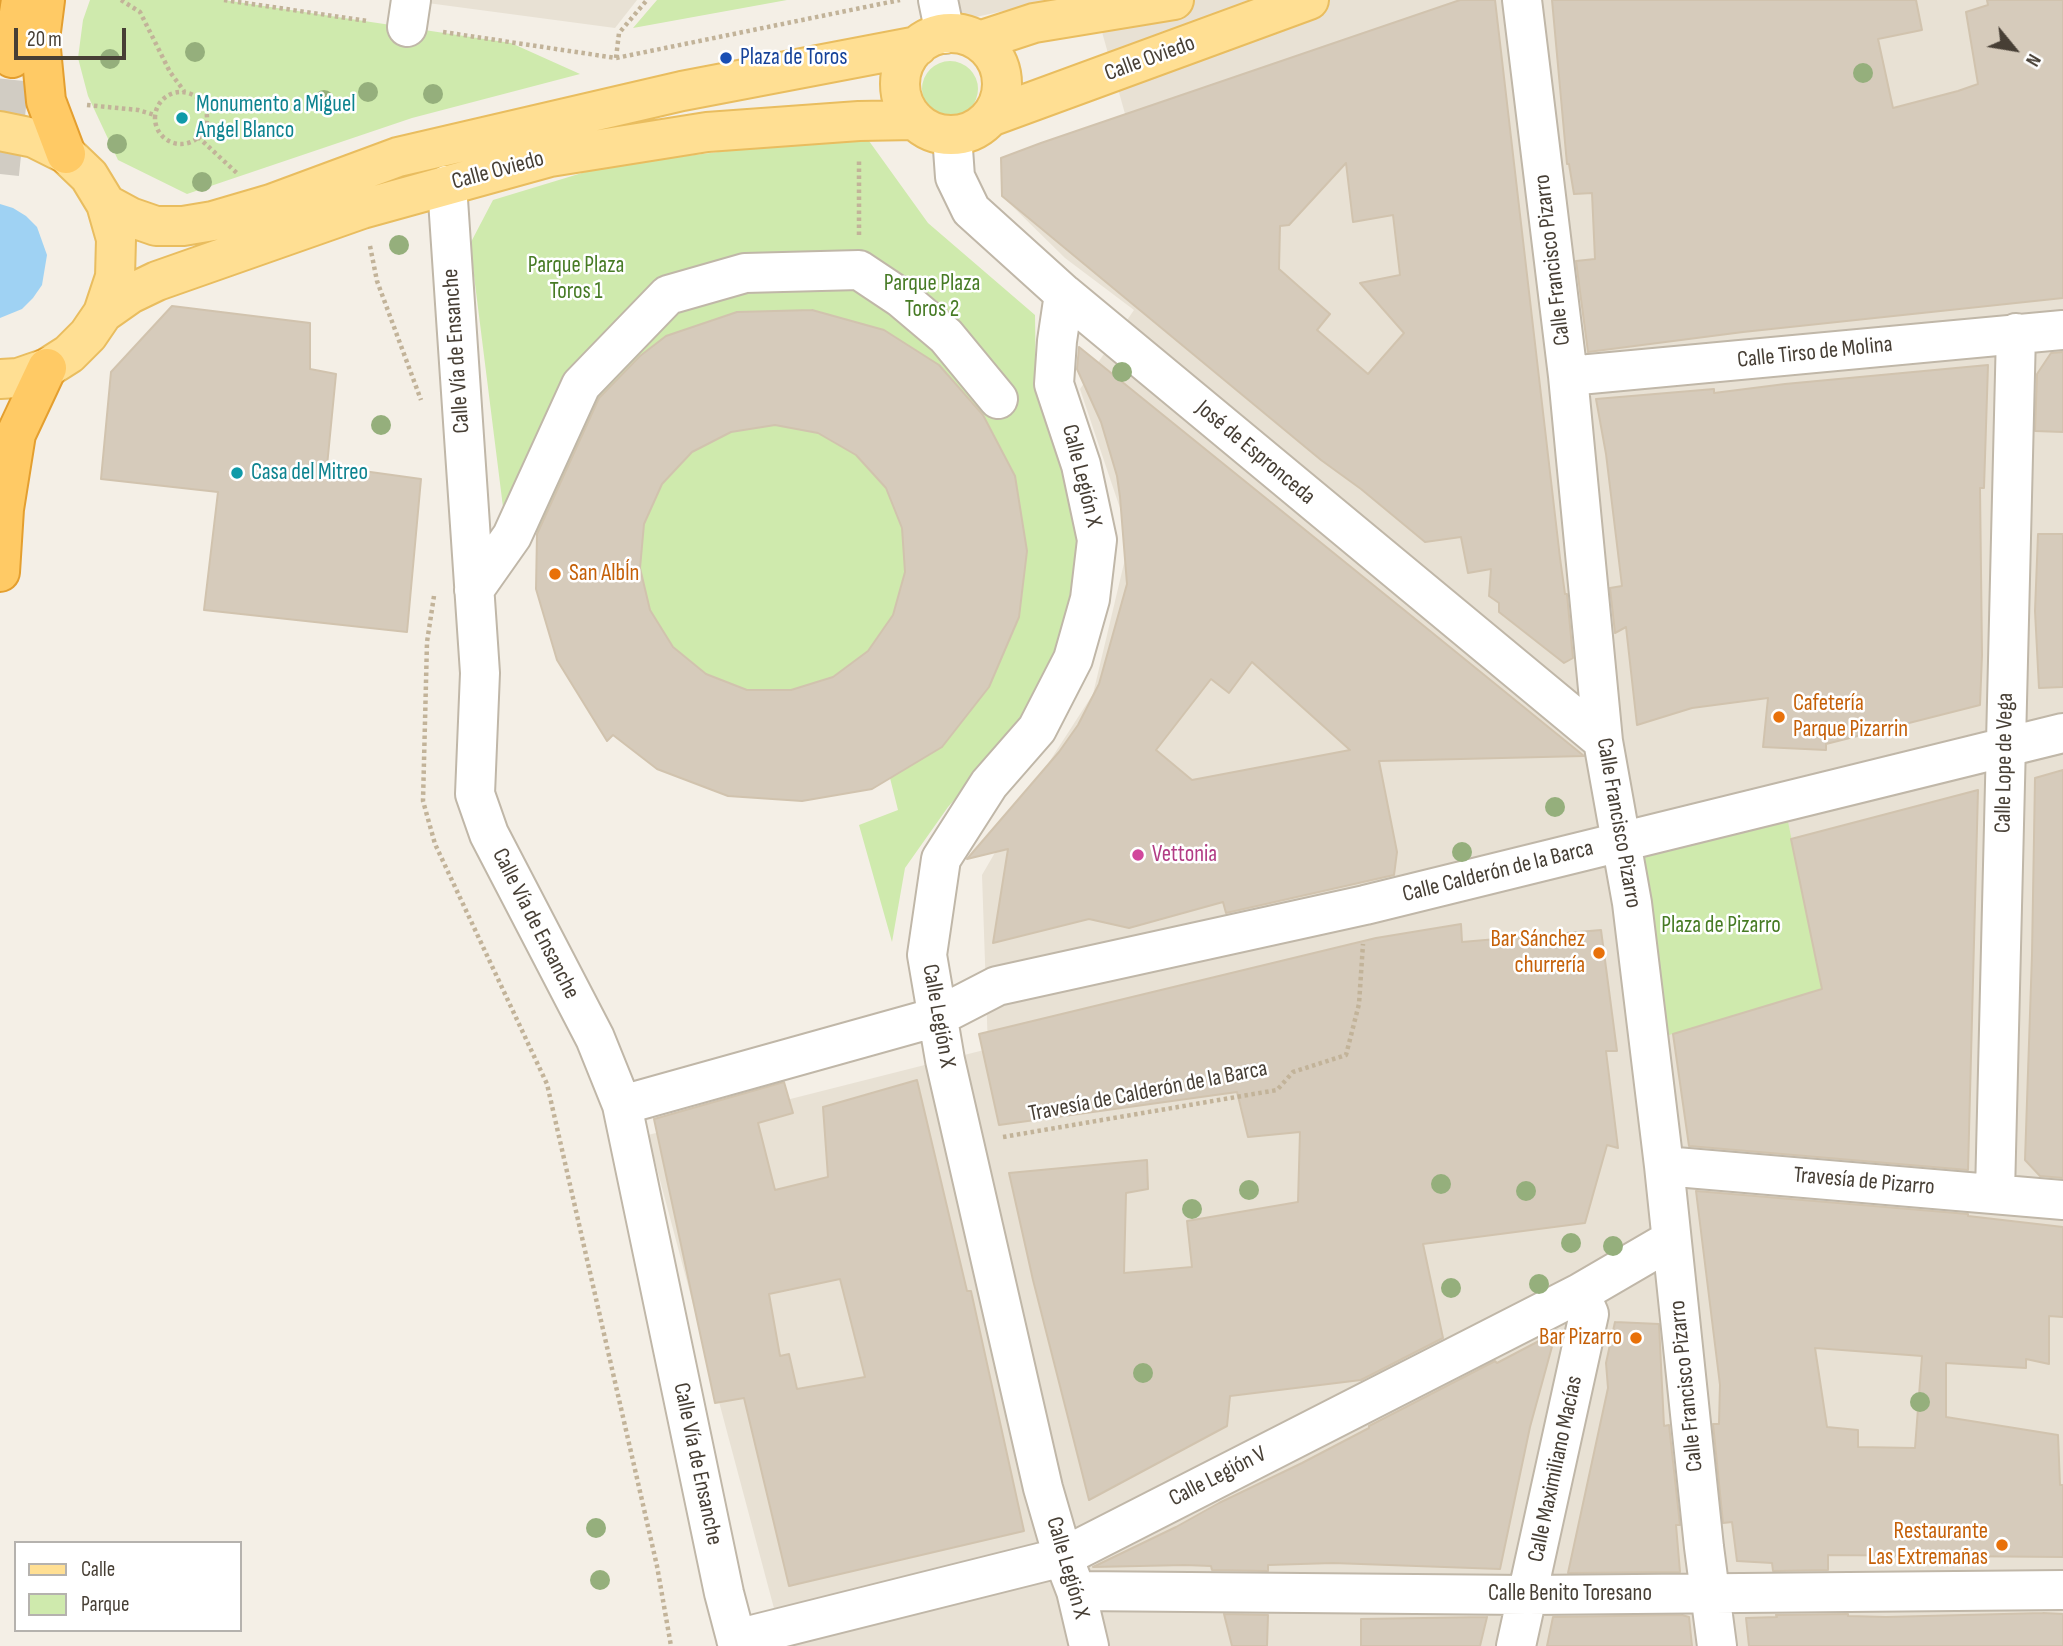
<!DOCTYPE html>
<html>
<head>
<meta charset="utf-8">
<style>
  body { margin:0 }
  #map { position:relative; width:2063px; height:1646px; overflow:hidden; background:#f4efe6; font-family:"Sofia Sans Condensed",sans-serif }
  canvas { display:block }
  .legend { position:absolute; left:14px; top:1541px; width:228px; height:91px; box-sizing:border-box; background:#fff; border:2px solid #b5b2ae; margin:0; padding:9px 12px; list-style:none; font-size:21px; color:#473f35 }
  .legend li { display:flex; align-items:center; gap:14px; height:35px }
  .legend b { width:35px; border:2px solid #b5b2ae }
  .north { position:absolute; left:1979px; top:14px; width:70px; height:70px; -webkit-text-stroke:5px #fff; paint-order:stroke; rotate:120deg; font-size:19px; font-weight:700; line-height:28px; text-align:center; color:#473f35 }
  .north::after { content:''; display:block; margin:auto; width:24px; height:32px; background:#473f35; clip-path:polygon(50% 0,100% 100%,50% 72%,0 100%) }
  .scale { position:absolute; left:14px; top:28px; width:112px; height:32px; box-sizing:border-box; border:4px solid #473f35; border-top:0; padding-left:9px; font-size:21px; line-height:24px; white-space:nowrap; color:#473f35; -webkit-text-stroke:5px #fff; paint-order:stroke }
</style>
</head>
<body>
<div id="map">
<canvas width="2063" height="1646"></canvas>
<ul class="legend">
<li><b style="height:9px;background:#ffdf93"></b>Calle</li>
<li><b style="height:19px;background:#cfeaad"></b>Parque</li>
</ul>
<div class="north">N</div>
<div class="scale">20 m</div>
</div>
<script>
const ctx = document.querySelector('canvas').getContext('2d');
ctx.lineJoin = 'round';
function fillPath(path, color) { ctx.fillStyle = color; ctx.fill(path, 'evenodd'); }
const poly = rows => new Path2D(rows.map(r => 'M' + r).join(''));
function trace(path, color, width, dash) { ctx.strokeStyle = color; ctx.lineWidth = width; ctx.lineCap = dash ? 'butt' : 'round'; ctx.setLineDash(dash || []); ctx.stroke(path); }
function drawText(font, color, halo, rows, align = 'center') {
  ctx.font = font + ' "Sofia Sans Condensed",sans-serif'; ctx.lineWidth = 5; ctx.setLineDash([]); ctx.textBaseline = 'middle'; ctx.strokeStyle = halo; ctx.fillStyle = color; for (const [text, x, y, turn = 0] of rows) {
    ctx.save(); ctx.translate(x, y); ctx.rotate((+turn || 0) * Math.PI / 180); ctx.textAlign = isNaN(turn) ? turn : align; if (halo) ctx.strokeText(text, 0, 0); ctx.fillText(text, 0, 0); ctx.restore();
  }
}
const residential = poly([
  [405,0,637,0,615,28],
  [959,0,1054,0,962,20],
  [1093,0,2063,0,2063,1646,784,1646,648,1135,988,1049,982,875,1033,787,1093,694,1130,538,1080,389,1134,310,1065,258,1007,201,1013,166,1129,128]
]);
const green = poly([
  [90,0,224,0,511,43,580,74,412,118,187,194,118,160,88,96,78,58,83,20],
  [657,0,787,0,633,28],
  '922 89a28 28 0 1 1 56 0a28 28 0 1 1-56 0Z',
  [864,134,928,223,1035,315,1036,390,1066,461,1080,527,1075,603,1032,713,948,807,905,868,892,942,859,825,898,810,890,778,872,789,802,801,728,796,657,769,594,720,536,589,537,514,505,523,470,244,493,200,605,166],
  [1784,802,1822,989,1649,1041,1622,842]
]);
const water = poly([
  [0,204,13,208,26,216,37,227,47,255,42,285,33,298,22,309,0,318]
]);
const building = poly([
  [1460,0,1495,0,1560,558,1565,594,1567,594,1573,658,1564,663,1499,612,1499,603,1489,596,1491,569,1468,573,1461,537,1425,542,1361,489,1321,460,1002,196,1001,158,1041,143,1460,0],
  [1346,163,1353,222,1393,215,1400,275,1360,283,1404,333,1368,374,1317,330,1330,314,1279,269,1280,226,1289,225,1346,163],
  [1552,0,1916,0,1922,30,1878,39,1893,108,1958,91,1978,84,1966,12,1988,5,1987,0,2063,0,2063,298,1743,332,1588,352,1576,261,1595,259,1592,193,1574,194,1569,164,1567,164,1552,0],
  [172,306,310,323,310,369,336,374,327,466,421,479,407,632,204,610,218,492,101,479,111,372,172,306],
  [812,310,884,330,939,365,983,415,1015,476,1027,551,1019,617,989,687,942,747,872,789,802,801,728,796,657,769,613,735,607,741,557,660,536,589,537,534,599,398,640,356,666,336,737,312,812,310],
  [775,425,818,433,856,455,886,488,902,528,905,572,893,615,868,651,833,677,791,690,747,690,706,674,673,647,650,610,640,568,644,524,662,484,692,452,731,432,775,425],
  [1079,347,1419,622,1584,756,1379,761,1397,852,1394,875,1226,913,1223,902,1129,928,1089,919,993,943,1008,849,967,859,1059,752,1078,725,1099,684,1127,584,1120,497,1117,476,1101,422,1077,369,1079,347],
  [1252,662,1350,750,1192,780,1156,750,1211,679,1229,693,1252,662],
  [2063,352,2063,432,2035,431,2037,374,2051,353,2063,352],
  [1988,365,1984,488,1980,488,1982,655,1980,705,1826,744,1826,750,1763,747,1768,698,1692,708,1637,725,1626,627,1615,633,1610,588,1622,586,1606,454,1596,399,1714,389,1714,393,1785,384,1988,365],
  [2038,534,2063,534,2063,687,2039,688,2035,611,2038,534],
  [2063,770,2063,1178,2040,1176,2025,1160,2032,955,2035,778,2063,770],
  [1978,790,1968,1170,1689,1146,1673,1034,1822,989,1791,839,1978,790],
  [1461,924,1462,942,1601,930,1617,1051,1606,1051,1618,1148,1607,1145,1585,1223,1423,1244,1443,1338,1361,1380,1230,1396,1227,1426,1089,1500,1033,1280,1009,1173,1147,1160,1148,1189,1126,1193,1124,1273,1192,1267,1187,1221,1298,1202,1300,1132,1248,1137,1237,1092,999,1125,979,1034,1376,938,1461,924],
  [917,1080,967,1291,971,1291,1024,1531,789,1586,744,1398,715,1403,654,1119,784,1082,793,1113,758,1123,775,1190,828,1177,823,1107,917,1080],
  [840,1279,865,1377,797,1389,789,1354,780,1356,769,1294,840,1279],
  [1696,1191,1968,1214,1968,1216,2063,1227,2063,1317,2049,1316,2049,1364,2026,1359,2026,1368,1946,1363,1946,1417,2058,1435,2060,1485,2063,1485,2063,1557,1828,1555,1828,1570,1773,1571,1772,1563,1737,1561,1732,1522,1723,1523,1713,1424,1719,1424,1720,1385,1696,1191],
  [1815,1348,1922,1356,1915,1448,1858,1447,1858,1430,1827,1427,1815,1348],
  [1615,1322,1659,1324,1664,1426,1669,1425,1680,1525,1676,1525,1680,1572,1568,1573,1608,1388,1606,1363,1615,1322],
  [1556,1332,1530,1427,1500,1569,1333,1563,1268,1565,1268,1571,1212,1570,1211,1566,1185,1565,1093,1567,1176,1527,1219,1503,1302,1463,1369,1428,1369,1426,1495,1361,1497,1363,1556,1332],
  [2043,1613,2063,1614,2063,1646,1749,1646,1746,1618,1777,1617,1776,1615,1848,1614,1848,1616,1886,1617,2043,1613],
  [1224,1614,1268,1615,1267,1646,1232,1646,1224,1614],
  [1682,1615,1689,1617,1692,1646,1547,1646,1553,1617,1682,1615],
  [1487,1617,1480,1646,1361,1646,1361,1619,1487,1617]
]);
const highwayTunnel = poly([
  [0,174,12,58]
]);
const path = poly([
  [121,0,140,12,170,72,184,91],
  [224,0,368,21],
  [443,32,616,58,900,0],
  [616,58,619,33,647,0],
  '155 118a26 26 0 1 1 52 0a26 26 0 1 1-52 0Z',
  [87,105,138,110,155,115],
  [198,137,239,175],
  [859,235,859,159],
  [370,246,377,281,421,400],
  [434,596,427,642,423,801,435,844,547,1084,657,1566,671,1646],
  [1003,1137,1277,1090,1293,1072,1346,1055,1359,1004,1363,944]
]);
const minor = poly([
  [938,0,945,34],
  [1522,0,1568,376,1603,741,1632,903,1664,1166,1704,1547,1717,1646],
  [407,27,411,0],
  [952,135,955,177,971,210,1064,294,1603,741],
  [447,185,480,673,475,794,489,834,595,1038,622,1105,724,1593,738,1646],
  [1064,294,1057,341,1054,384,1081,465,1097,540,1090,599,1073,659,1037,729,989,784,941,859,927,955,945,1060,1043,1488,1063,1557,1076,1591,1089,1646],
  [1568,376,2063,330],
  [474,590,512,536,581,385,668,295,745,273,859,270,901,298,946,336,998,399],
  [622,1105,937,1017,997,986,1365,905,2063,733],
  [1664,1166,2063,1200],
  [1995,1193,2016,333],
  [1076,1591,1528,1595,2063,1590],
  [736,1639,1063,1557,1580,1293,1671,1240],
  [1516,1646,1589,1314,1580,1293]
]);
const major = poly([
  '900 84a51 51 0 1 1 102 0a51 51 0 1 1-102 0Z',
  [979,41,1034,23,1174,0],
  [990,117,1309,0],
  [0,131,34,138,66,154,89,176,106,204,116,239,115,277,103,313,88,335,69,354,47,368,18,378,0,379],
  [106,204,130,217,156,226,183,226,213,221,271,204,398,157,682,91,918,46],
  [103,313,130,294,157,281,362,209,550,157,707,132,859,121,915,120]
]);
const highway = poly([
  [45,0,40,39,46,101,66,154],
  [12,58,21,0],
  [0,572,4,509,16,434,47,368]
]);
const trees = [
  [195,52],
  [110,59],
  [1863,73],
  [368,92],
  [433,94],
  [324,100],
  [117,144],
  [202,182],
  [399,245],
  [1122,372],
  [381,425],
  [1555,807],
  [1462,852],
  [1441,1184],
  [1249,1190],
  [1526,1191],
  [1192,1209],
  [1571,1243],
  [1613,1246],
  [1539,1284],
  [1451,1288],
  [1143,1373],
  [1920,1402],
  [596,1528],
  [600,1580]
];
const markers = [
  [726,58,7,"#1a4fb4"],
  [182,118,7,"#0f9aa8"],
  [237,473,7,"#0f9aa8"],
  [555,574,7,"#e8710a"],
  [1779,717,7,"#e8710a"],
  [1138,855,7,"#d1479c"],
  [1599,953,7,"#e8710a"],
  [1636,1338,7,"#e8710a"],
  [2002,1545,7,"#e8710a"]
];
const transitNames = [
  ["Plaza de Toros",740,58]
];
const streetNames = [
  ["Calle Oviedo",1150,59,-20],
  ["Calle Oviedo",498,171,-15],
  ["Calle Francisco Pizarro",1553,260,-97],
  ["Calle Vía de Ensanche",457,351,-94],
  ["Calle Tirso de Molina",1815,353,-6],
  ["José de Espronceda",1255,453,40],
  ["Calle Legión X",1081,476,76],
  ["Calle Lope de Vega",2005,763,-89],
  ["Calle Francisco Pizarro",1618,823,80],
  ["Calle Calderón de la Barca",1498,872,-14],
  ["Calle Vía de Ensanche",535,924,63],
  ["Calle Legión X",938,1016,80],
  ["Travesía de Calderón de la Barca",1148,1092,-11],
  ["Travesía de Pizarro",1864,1182,5],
  ["Calle Francisco Pizarro",1687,1386,-96],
  ["Calle Vía de Ensanche",697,1464,78],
  ["Calle Maximiliano Macías",1556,1469,-78],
  ["Calle Legión V",1218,1477,-27],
  ["Calle Legión X",1067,1568,74],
  ["Calle Benito Toresano",1570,1594]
];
const cultureNames = [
  ["Monumento a Miguel",196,105],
  ["Angel Blanco",196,131],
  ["Casa del Mitreo",251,473]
];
const parkNames = [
  ["Parque Plaza",576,266],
  ["Toros 1",576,292],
  ["Parque Plaza",932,284],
  ["Toros 2",932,310],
  ["Plaza de Pizarro",1721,926]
];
const foodNames = [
  ["San Albĺn",569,574,"left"],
  ["Cafetería",1793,704,"left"],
  ["Parque Pizarrin",1793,730,"left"],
  ["Bar Sánchez",1585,940],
  ["churrería",1585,966],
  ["Bar Pizarro",1622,1338],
  ["Restaurante",1988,1532],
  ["Las Extremañas",1988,1558]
];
const hotelNames = [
  ["Vettonia",1152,855]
];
fillPath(residential, '#e8e1d4');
fillPath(green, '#cfeaad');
fillPath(water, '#9fd2f3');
fillPath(building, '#d6cbbb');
trace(building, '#d1c3ae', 2);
trace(highwayTunnel, '#d1ccc3', 38, [38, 19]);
trace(minor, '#c0b7a8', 42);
trace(major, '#e9bd5f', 42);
trace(highway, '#e49f2f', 42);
trace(path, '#c2b399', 4.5, [3.5, 3.5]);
trace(minor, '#fff', 38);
trace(major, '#ffdf93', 38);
trace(highway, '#ffca65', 38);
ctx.fillStyle = '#95af7c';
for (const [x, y] of trees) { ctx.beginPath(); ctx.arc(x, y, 10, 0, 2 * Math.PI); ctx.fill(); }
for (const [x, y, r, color] of markers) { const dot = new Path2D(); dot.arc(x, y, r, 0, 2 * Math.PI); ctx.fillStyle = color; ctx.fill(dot); trace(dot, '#fff', 2.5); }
drawText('23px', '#164399', '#fff', transitNames, 'left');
drawText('23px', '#473f35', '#fff', streetNames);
drawText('23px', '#0d838f', '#fff', cultureNames, 'left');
drawText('23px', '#477b25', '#fff', parkNames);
drawText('23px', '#c56008', '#fff', foodNames, 'right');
drawText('23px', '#b23c85', '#fff', hotelNames, 'left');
</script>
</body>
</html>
